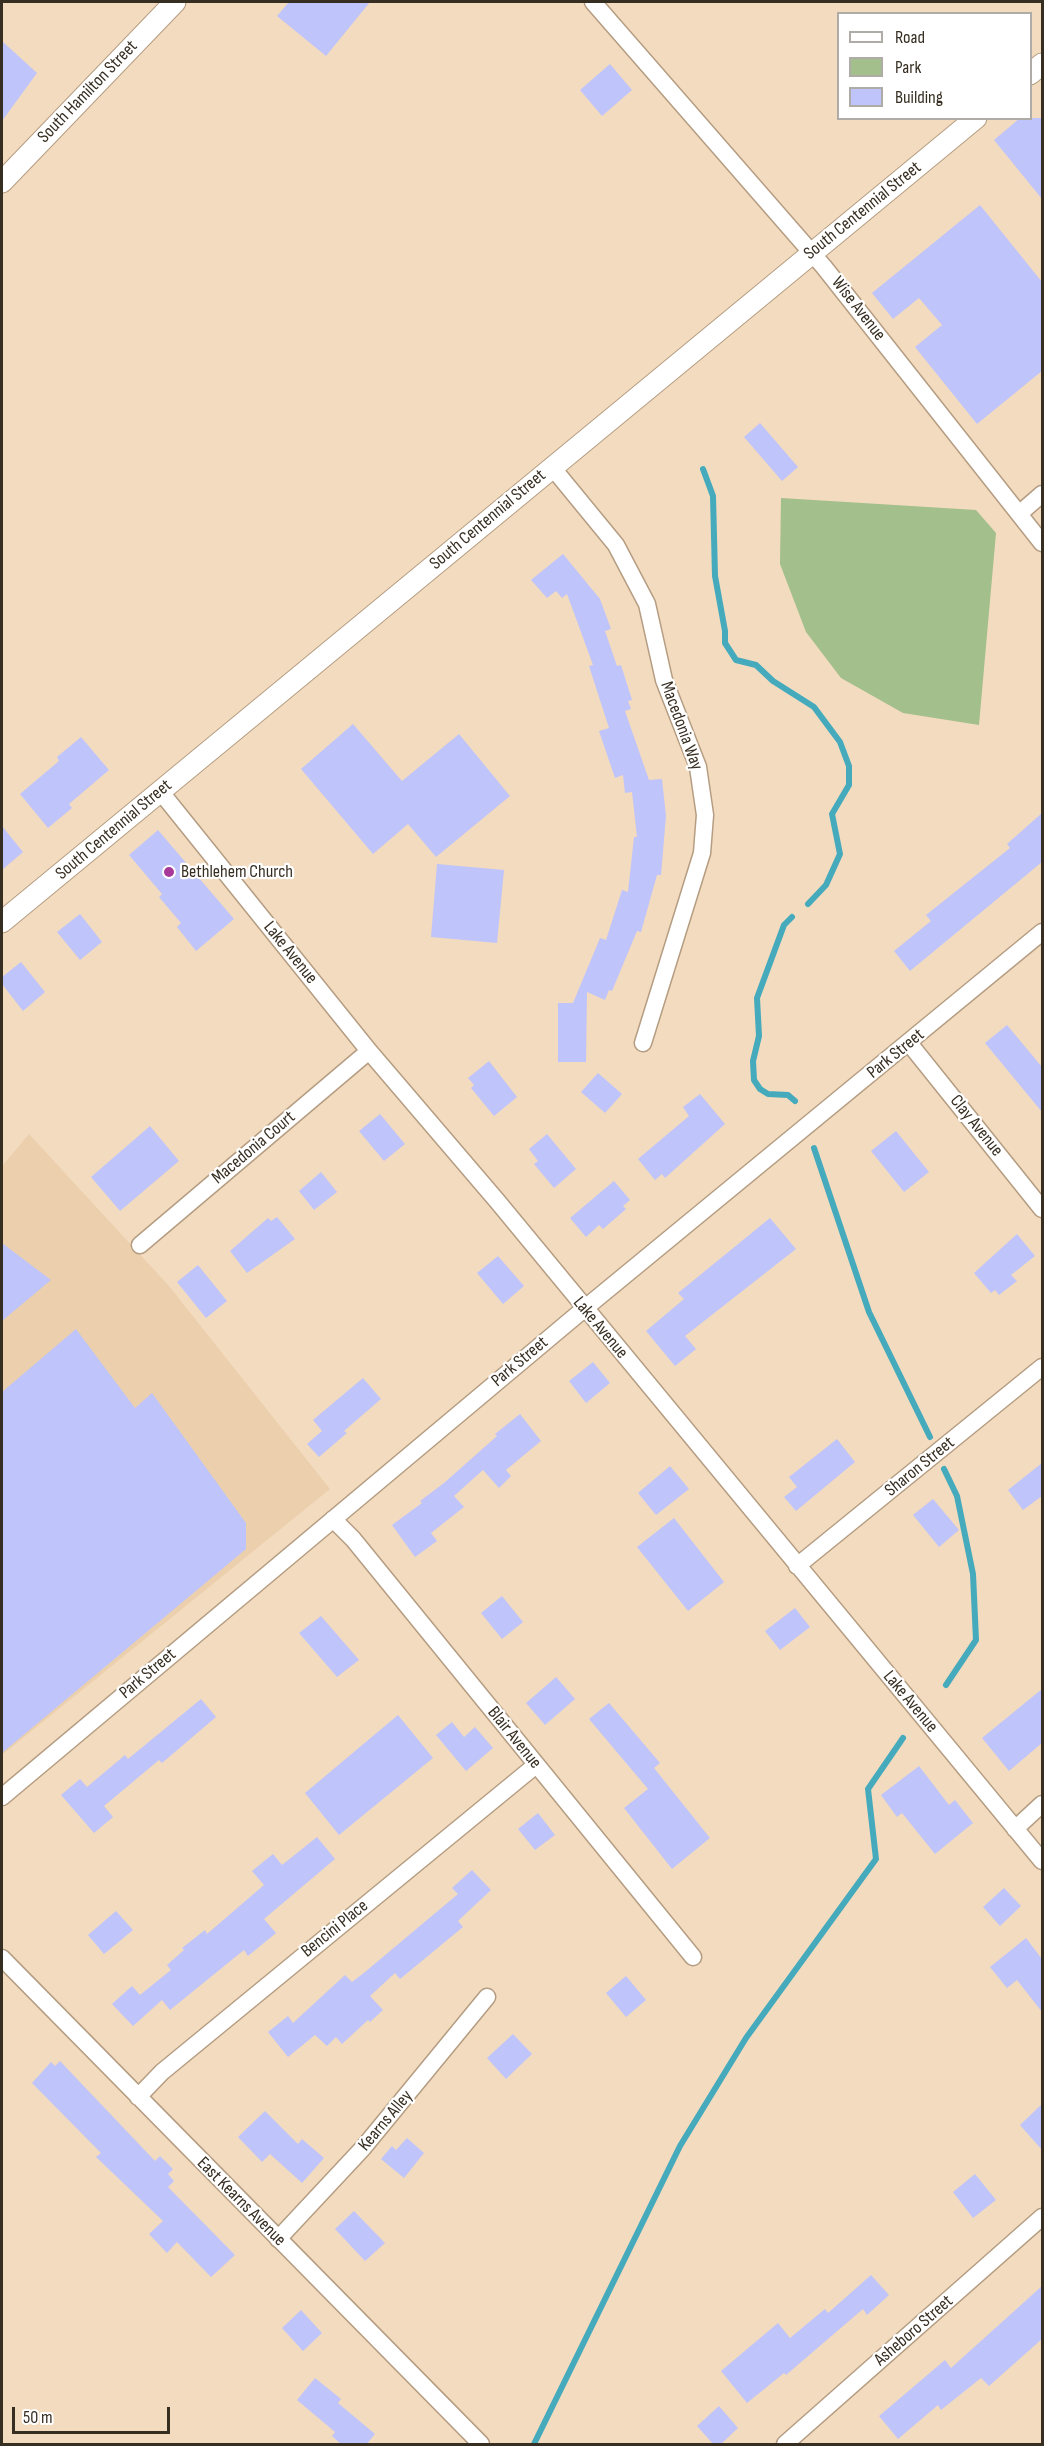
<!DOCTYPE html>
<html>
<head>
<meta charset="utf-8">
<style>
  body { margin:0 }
  #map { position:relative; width:1044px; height:2446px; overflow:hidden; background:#f3dbbf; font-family:"Sofia Sans Condensed",sans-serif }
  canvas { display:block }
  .frame { position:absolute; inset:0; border:3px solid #372e22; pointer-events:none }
  .legend { position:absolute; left:837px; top:12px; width:195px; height:108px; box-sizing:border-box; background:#fff; border:2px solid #afaba7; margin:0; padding:8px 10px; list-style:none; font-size:18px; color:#372e22 }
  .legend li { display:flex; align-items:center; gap:12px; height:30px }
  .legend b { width:30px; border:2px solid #afaba7 }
  .scale { position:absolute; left:12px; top:2407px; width:158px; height:27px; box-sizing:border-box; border:3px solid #372e22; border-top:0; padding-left:8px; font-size:18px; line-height:21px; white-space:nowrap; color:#372e22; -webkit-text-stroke:4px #fff; paint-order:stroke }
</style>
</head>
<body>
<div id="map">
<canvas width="1044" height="2446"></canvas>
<div class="frame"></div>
<ul class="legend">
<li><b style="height:8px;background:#fff"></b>Road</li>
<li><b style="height:16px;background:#a2bf8c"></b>Park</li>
<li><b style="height:16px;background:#bfc4fb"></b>Building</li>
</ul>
<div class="scale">50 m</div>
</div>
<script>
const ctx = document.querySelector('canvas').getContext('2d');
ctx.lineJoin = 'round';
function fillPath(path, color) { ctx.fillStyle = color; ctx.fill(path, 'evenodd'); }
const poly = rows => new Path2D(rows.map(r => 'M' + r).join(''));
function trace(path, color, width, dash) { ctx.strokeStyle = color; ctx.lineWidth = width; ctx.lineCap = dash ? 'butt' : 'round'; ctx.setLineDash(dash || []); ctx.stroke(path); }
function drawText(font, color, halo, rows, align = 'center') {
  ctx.font = font + ' "Sofia Sans Condensed",sans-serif'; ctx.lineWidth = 4.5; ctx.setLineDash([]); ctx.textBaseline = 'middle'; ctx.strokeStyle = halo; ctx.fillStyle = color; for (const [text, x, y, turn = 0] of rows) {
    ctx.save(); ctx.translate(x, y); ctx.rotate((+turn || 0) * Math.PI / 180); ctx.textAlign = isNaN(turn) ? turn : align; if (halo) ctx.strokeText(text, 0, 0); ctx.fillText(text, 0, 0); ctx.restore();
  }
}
const built = poly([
  [29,1134,169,1286,330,1489,2,1755,2,1166]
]);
const green = poly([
  [781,498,976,510,996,533,979,725,903,713,841,678,806,632,780,564]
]);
const stream = poly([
  [703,469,713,496,715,576,725,631,725,643,736,660,756,665,773,681,814,707,840,742,849,766,849,785,832,814,840,854,826,885,808,904],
  [792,917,784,925,757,998,759,1036,753,1061,754,1080,760,1089,768,1094,788,1095,795,1101],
  [814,1148,869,1312,930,1437],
  [944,1469,957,1496,973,1574,976,1640,946,1685],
  [534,2444,680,2146,746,2038,876,1859,868,1789,903,1738]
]);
const building = poly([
  [289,2,370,2,326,56,277,16],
  [2,41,37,73,2,121],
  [610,64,632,90,602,116,580,90],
  [1020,118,1042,118,1042,199,994,140],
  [980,205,1042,282,1042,371,977,424,915,347,942,325,919,298,893,319,872,293],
  [760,423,798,467,782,481,744,437],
  [563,554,600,599,611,629,605,631,617,666,621,665,632,700,628,701,631,709,625,711,649,780,662,779,666,816,661,875,657,875,641,932,637,931,612,991,609,990,605,1000,587,992,586,1062,558,1062,558,1003,573,1003,600,938,606,940,622,890,628,892,634,837,637,837,632,792,625,793,623,775,615,778,599,731,609,728,589,666,593,665,567,594,562,598,556,591,547,598,531,580],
  [353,724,402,781,459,734,510,796,436,857,408,824,373,854,301,769],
  [81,737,109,770,69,804,72,808,48,828,20,794,59,761,57,757],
  [1042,813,1042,862,910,971,894,951,931,921,926,915,1010,848,1007,844],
  [2,826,23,852,2,870],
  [158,830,234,919,196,951,177,927,181,923,159,897,162,894,129,855],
  [437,864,504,870,497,943,431,937],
  [80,914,102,942,80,960,57,932],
  [21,962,45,992,23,1011,2,984,2,977],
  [1007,1025,1042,1067,1042,1112,985,1043],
  [489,1061,517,1097,494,1116,471,1088,474,1085,468,1078],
  [598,1073,622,1094,605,1113,581,1092],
  [700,1094,725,1124,665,1178,662,1174,655,1180,638,1159,689,1116,683,1107],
  [380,1114,405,1144,384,1161,359,1131],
  [150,1126,179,1161,120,1211,91,1177],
  [896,1131,929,1172,904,1192,871,1151],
  [547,1134,576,1169,554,1188,534,1164,538,1161,529,1149],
  [321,1172,337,1192,314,1210,299,1191],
  [614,1181,630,1200,623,1206,626,1209,603,1229,599,1225,586,1237,570,1218],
  [277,1217,295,1239,247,1273,230,1251,268,1218,271,1221],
  [770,1218,796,1249,685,1336,696,1349,675,1366,646,1331,684,1299,678,1293],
  [1017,1234,1035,1256,1011,1275,1017,1281,999,1295,995,1290,991,1293,974,1273],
  [2,1243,51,1280,2,1321],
  [498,1256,524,1286,503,1304,477,1273],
  [198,1265,227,1301,206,1318,177,1282],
  [76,1329,135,1408,152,1393,246,1523,246,1549,2,1753,2,1392],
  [593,1362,610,1383,586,1403,569,1381],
  [363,1378,381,1399,344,1431,347,1433,319,1457,307,1444,322,1431,313,1420],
  [520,1414,541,1441,506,1470,511,1476,499,1488,483,1470,454,1496,464,1507,431,1533,437,1541,415,1557,392,1525,422,1503,420,1501,444,1483,497,1436,495,1434],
  [837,1439,855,1462,796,1511,784,1497,797,1487,789,1477],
  [1042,1463,1042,1496,1023,1510,1008,1490],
  [670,1466,689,1489,656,1515,638,1493],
  [933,1499,959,1530,939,1547,913,1515],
  [674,1518,724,1582,688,1611,637,1547],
  [502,1596,523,1622,502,1639,481,1613],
  [795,1608,810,1627,780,1650,765,1631],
  [321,1616,359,1660,337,1677,299,1633],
  [556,1677,575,1699,545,1725,526,1703],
  [1042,1689,1042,1743,1009,1771,982,1738],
  [201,1699,216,1717,162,1763,159,1760,104,1806,113,1817,94,1833,61,1795,80,1779,87,1787,125,1755,128,1759],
  [609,1703,660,1763,654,1768,710,1838,672,1869,624,1808,648,1789,589,1719],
  [398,1715,433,1758,339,1835,305,1793],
  [452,1722,464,1737,475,1727,493,1748,466,1771,436,1735],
  [919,1766,949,1805,955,1800,973,1823,935,1854,902,1813,897,1817,881,1795],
  [538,1813,555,1835,535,1850,518,1829],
  [317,1837,335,1859,264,1919,276,1933,248,1956,244,1950,170,2010,162,2000,133,2026,112,2004,132,1986,140,1995,171,1970,167,1965,184,1950,182,1948,205,1930,207,1934,264,1885,252,1871,273,1854,282,1865],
  [472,1870,491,1890,458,1921,463,1927,400,1979,395,1973,370,1996,383,2010,370,2022,368,2020,342,2044,336,2037,327,2046,315,2035,288,2057,268,2032,288,2016,293,2023,345,1975,352,1982,365,1972,458,1894,452,1888],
  [1004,1888,1021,1906,1000,1926,983,1907],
  [116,1911,133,1930,104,1954,88,1935],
  [1026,1938,1042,1959,1042,2012,1017,1980,1007,1988,990,1967],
  [626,1976,646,2000,626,2017,606,1993],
  [513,2034,532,2054,506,2079,487,2058],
  [60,2061,155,2161,160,2156,173,2169,168,2174,174,2181,168,2187,235,2255,211,2277,177,2242,167,2253,149,2234,163,2221,96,2157,101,2153,32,2083,51,2062,55,2066],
  [1042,2104,1042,2150,1020,2125],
  [265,2111,298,2144,302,2139,324,2158,302,2183,270,2154,262,2162,238,2137],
  [407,2138,424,2153,404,2178,381,2159,392,2146,396,2150],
  [975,2174,996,2200,973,2218,953,2192],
  [354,2211,385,2243,365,2261,335,2229],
  [871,2275,889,2295,867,2315,863,2309,786,2375,784,2373,747,2403,721,2371,778,2323,790,2338,825,2309,828,2313],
  [1042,2286,1042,2339,989,2386,981,2378,941,2410,938,2405,898,2439,879,2416,945,2360,951,2368],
  [301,2310,322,2333,303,2351,282,2328],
  [315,2378,341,2399,338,2403,375,2434,366,2445,342,2445,332,2436,335,2432,297,2400],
  [719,2406,738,2428,720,2445,714,2445,697,2426]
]);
const minor = poly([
  [593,2,824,267,1042,543],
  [552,467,616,545,647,604,664,680,698,767,705,815,702,853,643,1043],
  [1019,514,1042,494],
  [160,791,369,1051,498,1202,1042,1861],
  [909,1043,1042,1209],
  [140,1245,369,1051],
  [333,1519,353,1539,693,1957],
  [797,1566,1042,1367],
  [2,1797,584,1309,1042,932],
  [1015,1829,1042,1804],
  [2,1958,481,2444],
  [138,2097,162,2072,536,1765],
  [278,2239,363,2148,487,1997],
  [785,2444,1042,2217]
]);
const tertiary = poly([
  [1030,74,1042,64],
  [2,182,175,2],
  [2,922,976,118]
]);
const markers = [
  [169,872,6,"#a73998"]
];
const streetNames = [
  ["South Hamilton Street",88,92,-46],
  ["South Centennial Street",863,211,-39],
  ["Wise Avenue",858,309,52],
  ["South Centennial Street",488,520,-40],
  ["Macedonia Way",681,726,70],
  ["South Centennial Street",114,830,-40],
  ["Lake Avenue",290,953,51],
  ["Park Street",896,1054,-39],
  ["Clay Avenue",976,1126,51],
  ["Macedonia Court",254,1148,-40],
  ["Lake Avenue",600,1328,50],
  ["Park Street",520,1362,-40],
  ["Sharon Street",920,1467,-39],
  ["Park Street",148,1674,-40],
  ["Lake Avenue",910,1702,50],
  ["Blair Avenue",514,1738,51],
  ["Bencini Place",335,1929,-39],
  ["Kearns Alley",386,2121,-50],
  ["East Kearns Avenue",241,2202,45],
  ["Asheboro Street",914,2331,-41]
];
const poiNames = [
  ["Bethlehem Church",181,872]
];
fillPath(built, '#ecd0ad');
fillPath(green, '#a2bf8c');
trace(stream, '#45aabc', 6);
fillPath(building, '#bfc4fb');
trace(minor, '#b49d82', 19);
trace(tertiary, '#b49d82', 23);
trace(minor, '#fff', 16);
trace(tertiary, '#fff', 21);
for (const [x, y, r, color] of markers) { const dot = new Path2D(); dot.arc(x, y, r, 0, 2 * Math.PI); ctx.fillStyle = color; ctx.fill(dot); trace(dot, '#fff', 2); }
drawText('18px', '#372e22', '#fff', streetNames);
drawText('18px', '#372e22', '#fff', poiNames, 'left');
</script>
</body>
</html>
